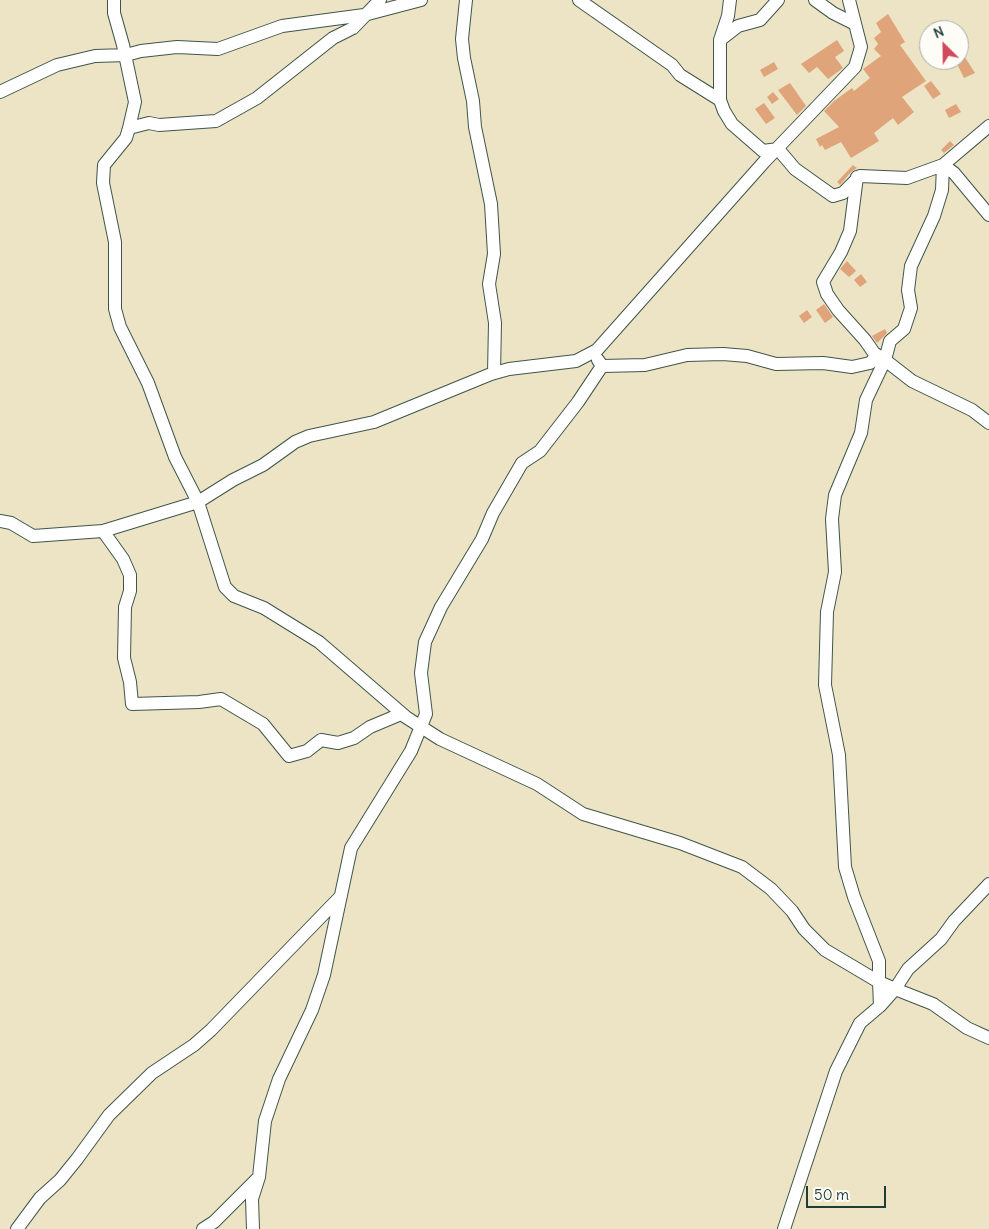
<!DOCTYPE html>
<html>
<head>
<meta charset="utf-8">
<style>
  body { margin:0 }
  #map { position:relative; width:989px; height:1229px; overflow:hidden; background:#ede4c5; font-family:Delius,sans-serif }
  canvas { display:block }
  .north { position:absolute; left:919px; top:20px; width:50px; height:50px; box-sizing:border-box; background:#fdfcf7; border:1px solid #a4b0a9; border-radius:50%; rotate:337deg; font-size:14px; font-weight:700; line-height:20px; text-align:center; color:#1f3d34 }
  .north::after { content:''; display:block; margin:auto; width:18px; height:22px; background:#d1495b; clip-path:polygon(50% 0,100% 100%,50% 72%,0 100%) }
  .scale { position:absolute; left:806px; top:1186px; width:80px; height:22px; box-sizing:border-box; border:2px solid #1f3d34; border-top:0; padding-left:6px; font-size:15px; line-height:18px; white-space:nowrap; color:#1f3d34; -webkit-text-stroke:4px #fdfcf7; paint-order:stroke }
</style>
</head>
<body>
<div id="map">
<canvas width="989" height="1229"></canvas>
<div class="north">N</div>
<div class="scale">50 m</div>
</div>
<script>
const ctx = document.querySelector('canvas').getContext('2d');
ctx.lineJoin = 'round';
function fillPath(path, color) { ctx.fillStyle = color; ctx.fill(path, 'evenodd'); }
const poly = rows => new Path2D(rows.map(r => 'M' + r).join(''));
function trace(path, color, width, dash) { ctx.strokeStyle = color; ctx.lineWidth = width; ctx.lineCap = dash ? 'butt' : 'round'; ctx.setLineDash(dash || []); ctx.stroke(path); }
const building = poly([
  [888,14,905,42,900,45,926,81,902,97,914,112,898,125,893,118,874,133,879,141,851,158,841,142,825,150,822,145,820,147,816,139,839,127,824,111,834,101,852,88,854,91,870,78,863,69,881,56,874,49,878,44,874,38,881,32,876,23],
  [837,40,844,51,835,57,843,68,828,79,817,67,809,73,801,64],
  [959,48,975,73,964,78,955,60,959,60],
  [774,62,778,69,764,77,760,70],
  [931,81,941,94,933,99,924,86],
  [790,83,806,106,797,115,778,90],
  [773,92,779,99,772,104,767,97],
  [764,103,775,118,766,124,755,109],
  [956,104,961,112,949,118,945,110],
  [950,141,954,145,944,153,941,150],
  [853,165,857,168,851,172,840,185,837,182],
  [847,261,856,271,849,277,840,269],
  [861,274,867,282,860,287,854,280],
  [824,304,833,317,825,323,816,310],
  [807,310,812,317,804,323,799,316],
  [885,329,887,333,877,343,872,336]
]);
const minor = poly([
  [114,0,114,13,123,45,135,102,129,128,149,123,159,125,216,121,257,98,333,38,353,28,380,0],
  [466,0,462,39,464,58,473,101,475,127,491,204,494,254,489,284,495,323,494,373],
  [579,0,672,65,680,75,720,100],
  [730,0,728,16,720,40,720,100,724,111,732,124,763,151,778,149,795,169,833,196,843,193,860,176,907,178,943,165,989,126],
  [815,0,833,13,855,24],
  [720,40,738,26,760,20,778,0],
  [0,92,57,65,95,56,126,55,141,51,177,47,218,49,282,26,364,15,421,0],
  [129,128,126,138,104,165,103,183,115,242,115,309,120,327,148,383,175,457,198,502,225,587,234,596,264,608,319,642,406,717],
  [943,165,942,190,934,216,911,266,908,290,911,308,904,329,890,341,885,360,912,381,972,410,989,423],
  [943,165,954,173,989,215],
  [598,360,602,366,645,365,687,355,723,354,747,356,776,364,823,363,852,367,870,363,877,356],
  [0,521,11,523,33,536,103,531,198,502,233,480,263,465,295,442,309,436,374,422,491,374,509,369,576,361,597,350,764,162,855,67,861,47,849,0],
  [103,531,123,559,130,575,130,591,125,607,124,658,130,682,132,704,199,702,221,699,263,724,289,756,307,751,321,740,338,743,354,738,370,727,401,714,440,739,537,784,583,814,680,843,742,867,771,889,792,911,804,929,825,950,879,982,895,989,880,1006,879,982,879,961,854,897,845,867,839,755,825,685,827,612,835,572,832,519,835,495,861,433,866,400,885,360,874,353,865,340,838,310,827,294,823,282,841,252,850,231,857,177],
  [989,884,954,921,941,939,908,969,895,989,933,1004,967,1028,989,1038],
  [17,1229,40,1198,60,1180,77,1159,109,1115,152,1073,194,1045,211,1030,341,896],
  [203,1229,214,1222,257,1179],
  [253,1229,252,1199,259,1177,265,1121,279,1079,312,1010,324,975,351,848,411,751,426,714,421,673,425,642,441,607,482,539,493,513,522,463,540,451,578,402,602,366],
  [784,1229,836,1071,860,1023,880,1006]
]);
fillPath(building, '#dfa479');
trace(minor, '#3e564a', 14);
trace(minor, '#fff', 12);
</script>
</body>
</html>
